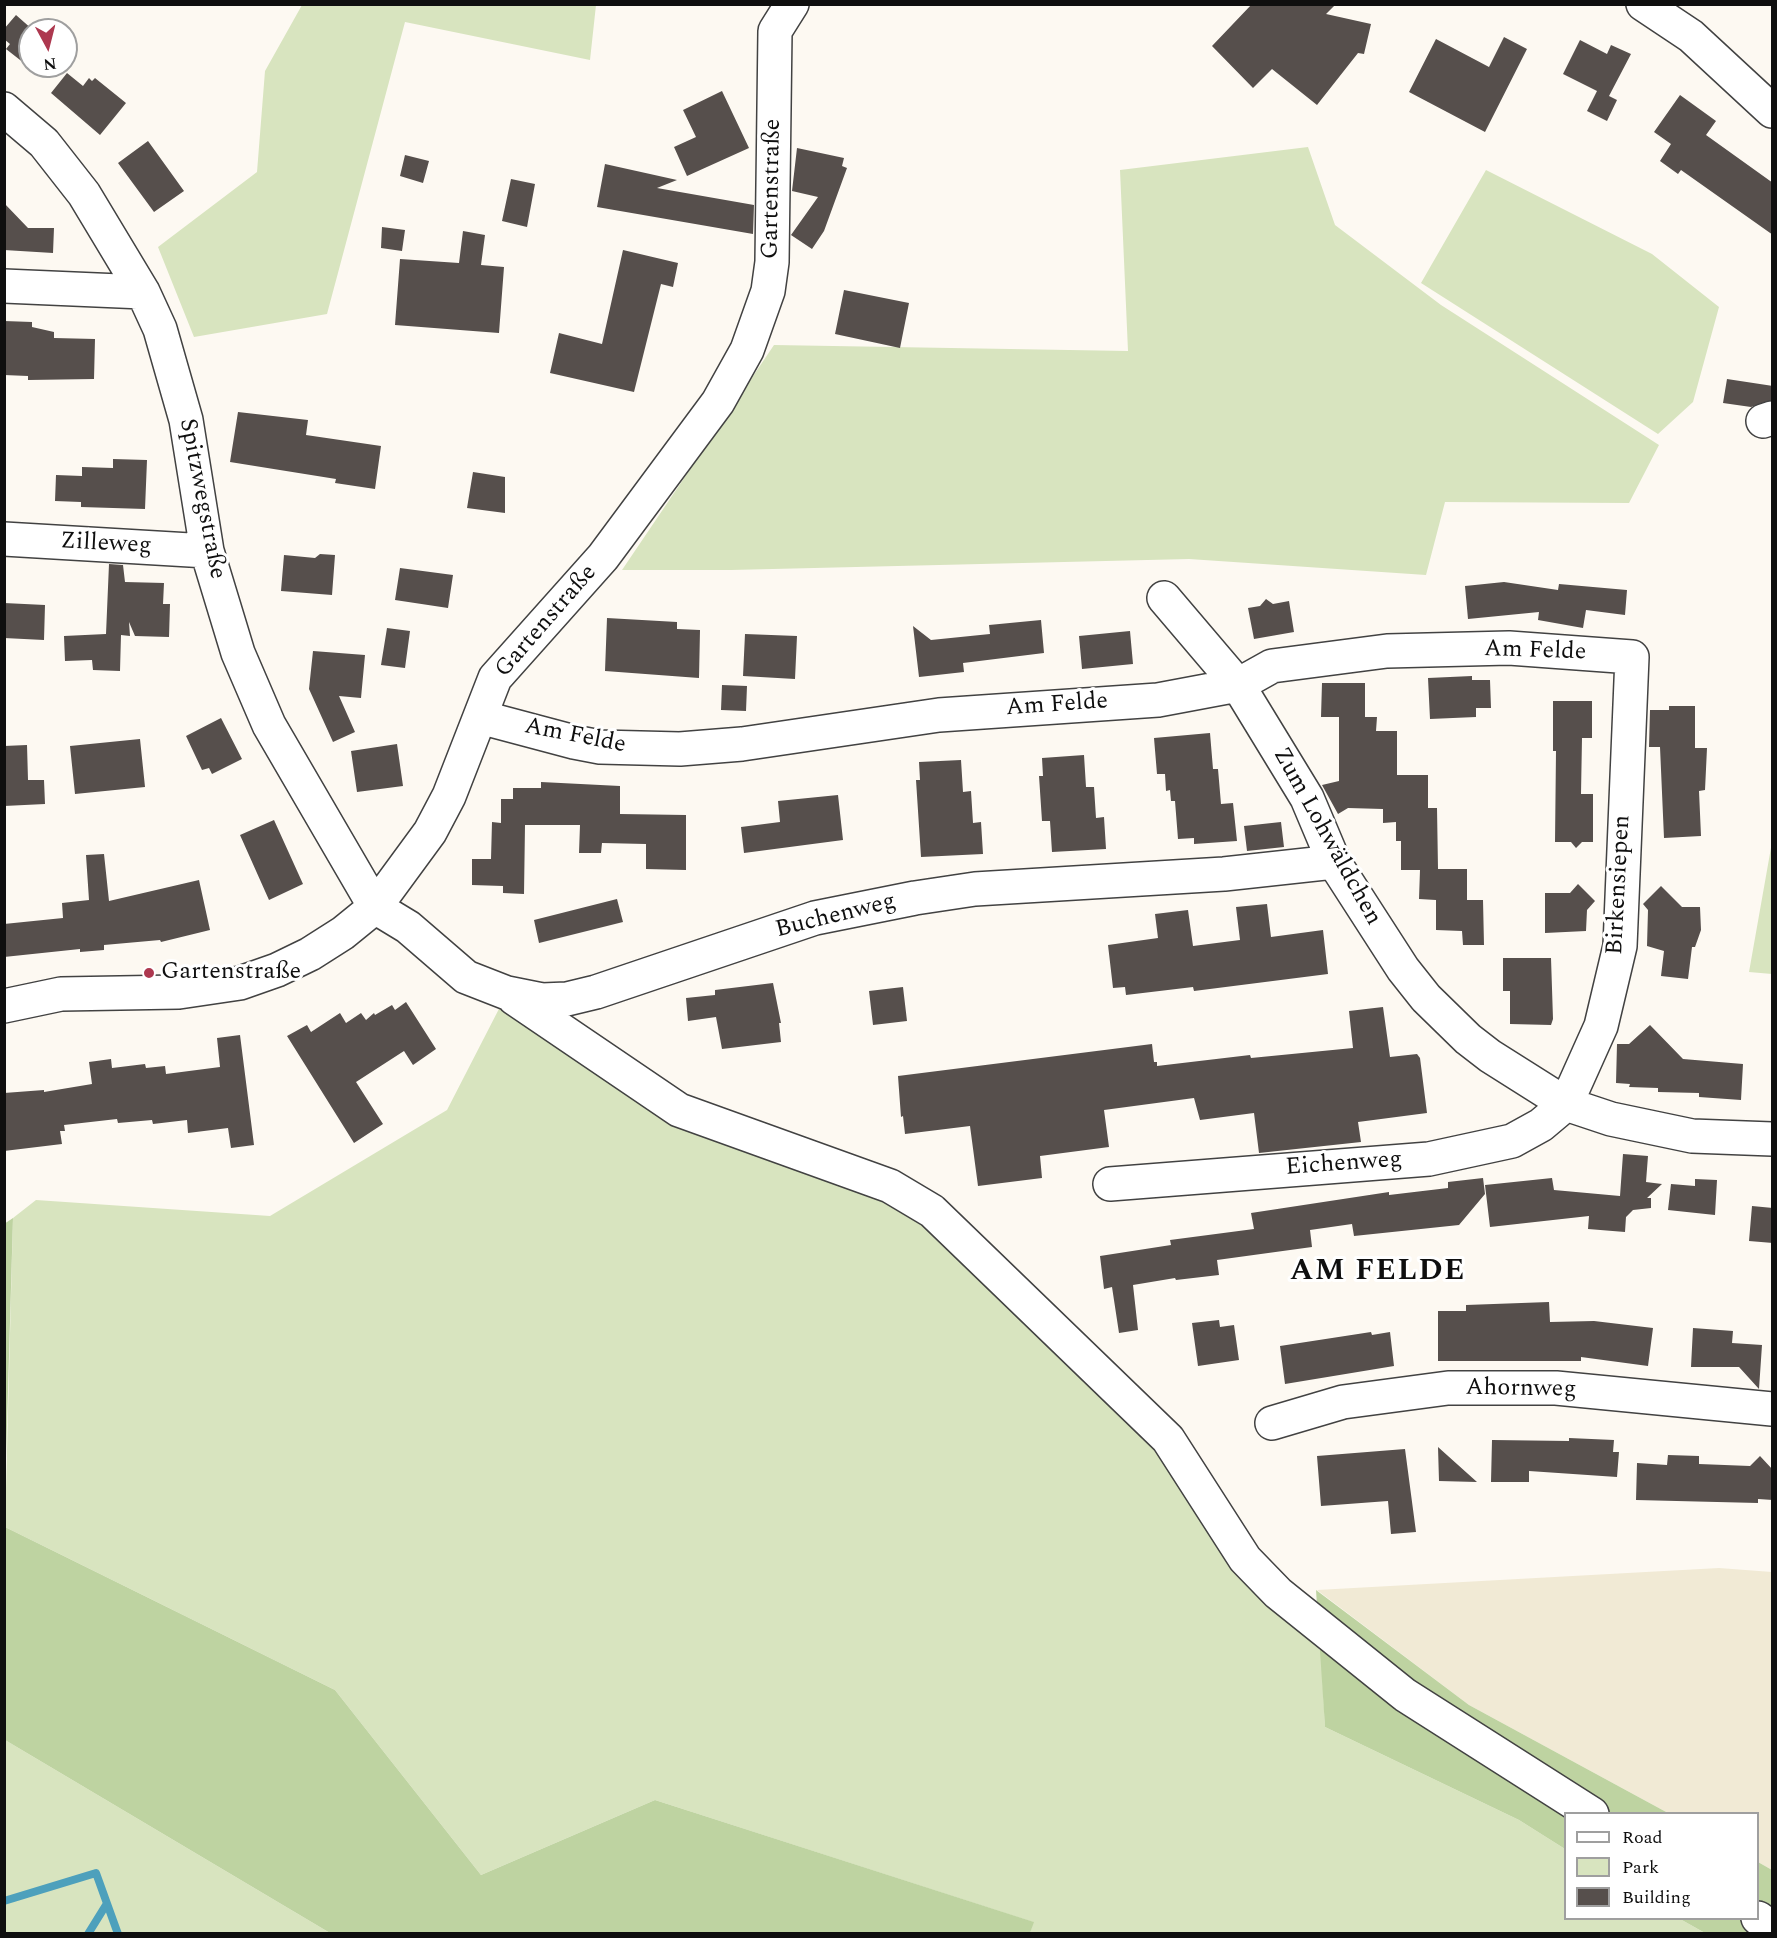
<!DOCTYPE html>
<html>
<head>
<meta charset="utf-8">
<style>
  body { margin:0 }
  #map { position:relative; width:1777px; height:1938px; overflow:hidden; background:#fdf9f2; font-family:Spectral,serif }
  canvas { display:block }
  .frame { position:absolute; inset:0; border:6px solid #0f0f0f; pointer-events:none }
  .legend { position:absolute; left:1564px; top:1812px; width:195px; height:108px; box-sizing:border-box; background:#fff; border:2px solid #9f9f9f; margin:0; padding:8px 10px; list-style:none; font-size:18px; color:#0f0f0f }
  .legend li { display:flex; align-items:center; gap:12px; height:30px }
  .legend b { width:30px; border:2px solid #9f9f9f }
  .north { position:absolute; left:18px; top:18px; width:60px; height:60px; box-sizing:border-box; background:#fff; border:2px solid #9f9f9f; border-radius:50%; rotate:173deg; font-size:16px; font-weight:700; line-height:24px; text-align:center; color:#0f0f0f }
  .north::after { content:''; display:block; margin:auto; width:21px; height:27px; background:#ad384f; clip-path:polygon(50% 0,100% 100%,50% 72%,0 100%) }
</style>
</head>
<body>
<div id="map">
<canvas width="1777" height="1938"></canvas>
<div class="frame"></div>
<ul class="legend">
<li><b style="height:8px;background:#fff"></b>Road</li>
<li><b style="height:16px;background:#d8e4bf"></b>Park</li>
<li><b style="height:16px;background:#564f4c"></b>Building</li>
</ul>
<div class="north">N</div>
</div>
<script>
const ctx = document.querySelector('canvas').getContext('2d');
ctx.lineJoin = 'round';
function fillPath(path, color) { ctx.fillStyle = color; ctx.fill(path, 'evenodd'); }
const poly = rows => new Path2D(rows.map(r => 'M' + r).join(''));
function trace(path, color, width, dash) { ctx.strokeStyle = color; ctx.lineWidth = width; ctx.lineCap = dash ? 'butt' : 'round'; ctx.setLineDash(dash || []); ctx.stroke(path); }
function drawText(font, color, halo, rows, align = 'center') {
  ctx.font = font + ' Spectral,serif'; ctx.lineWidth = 6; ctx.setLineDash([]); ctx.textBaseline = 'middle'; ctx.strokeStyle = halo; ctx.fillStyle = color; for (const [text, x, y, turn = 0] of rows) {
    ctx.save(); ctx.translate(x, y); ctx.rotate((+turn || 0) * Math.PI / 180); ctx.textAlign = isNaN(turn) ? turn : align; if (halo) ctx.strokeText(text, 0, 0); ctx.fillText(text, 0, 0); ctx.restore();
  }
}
const farmland = poly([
  [1719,1568,1772,1572,1772,1870,1758,1862,1758,1814,1668,1813,1469,1705,1317,1590]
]);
const green = poly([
  [302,5,596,5,590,60,405,22,327,314,194,337,158,247,257,172,265,71],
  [1308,147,1335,225,1441,305,1659,445,1629,503,1445,502,1426,575,1189,559,731,570,622,570,774,345,1128,351,1120,170],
  [1486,170,1652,254,1719,307,1693,402,1658,434,1421,283],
  [1772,842,1772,974,1749,972],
  [502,1003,670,1118,928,1220,1160,1445,1239,1565,1321,1651,1325,1727,1519,1820,1565,1849,1566,1918,1680,1919,1705,1933,1030,1933,1033,1922,655,1800,481,1875,335,1690,5,1527,13,1218,36,1200,270,1216,447,1110],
  [5,1740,330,1933,5,1933]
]);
const forest = poly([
  [13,1218,5,1495,4,1224],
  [5,1527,335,1690,481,1875,655,1800,1034,1922,1030,1933,330,1933,5,1740],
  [1316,1590,1469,1705,1668,1813,1566,1814,1565,1849,1519,1820,1325,1727],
  [1758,1862,1772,1870,1772,1933,1705,1933,1680,1919,1758,1918]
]);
const stream = poly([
  [4,1901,96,1873,118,1934],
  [88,1934,106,1905]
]);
const building = poly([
  [1252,4,1336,4,1326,14,1371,24,1364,54,1358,53,1317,105,1272,69,1253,88,1212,46],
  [16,15,33,30,30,30,30,66,44,66,38,74,6,49,10,44,4,39,4,29],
  [1504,37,1527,49,1485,132,1409,92,1436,39,1489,67],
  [1580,40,1607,54,1611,45,1631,54,1609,96,1617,100,1607,121,1587,111,1597,91,1563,74],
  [67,73,83,86,89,78,92,81,95,78,126,103,100,135,51,93],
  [722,91,749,148,687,176,674,147,696,137,683,110],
  [1680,95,1716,121,1706,135,1773,183,1773,235,1681,170,1678,174,1660,161,1671,144,1654,132],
  [148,141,184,191,154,212,118,163],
  [797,148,844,158,842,166,847,168,824,231,812,249,791,235,818,197,792,191],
  [405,155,429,161,423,183,400,176],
  [605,164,677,180,657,188,754,205,753,234,597,207],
  [511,179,535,184,527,227,502,221],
  [4,203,28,228,54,228,53,253,4,250],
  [382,227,405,230,402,251,381,248],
  [463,231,485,235,481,265,504,267,499,333,395,325,400,259,459,263],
  [623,250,678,263,673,287,661,284,634,392,550,373,559,333,602,344],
  [844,290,909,303,900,348,835,334],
  [4,321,32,322,32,327,54,332,54,338,95,339,94,379,28,380,28,376,4,375],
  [1727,379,1773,386,1773,400,1751,407,1723,403],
  [238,412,308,420,306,435,381,446,375,489,335,483,336,479,230,462],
  [113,459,147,460,145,509,81,507,81,502,55,501,56,475,82,476,82,467,113,468],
  [473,472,505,477,505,513,467,508],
  [320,554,335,555,332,595,281,591,284,555,315,558],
  [109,564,123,565,125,582,164,583,163,604,170,604,169,637,135,636,129,622,130,636,121,635,120,671,93,670,92,660,65,661,64,636,106,634],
  [400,568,453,575,448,608,395,600],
  [1504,582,1558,590,1559,584,1627,590,1625,615,1586,610,1583,628,1538,620,1539,612,1468,619,1465,586],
  [1266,599,1273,604,1289,601,1294,632,1254,639,1248,608,1260,606],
  [4,603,45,605,44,640,4,638],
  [607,618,677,622,677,629,700,630,699,678,605,671],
  [1041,620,1044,653,963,663,964,672,919,677,913,626,931,640,990,634,989,625],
  [387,628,410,631,405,668,381,665],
  [1130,631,1133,664,1082,669,1079,636],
  [745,634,797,636,795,679,743,676],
  [313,651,365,655,361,698,339,696,355,732,333,742,309,689],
  [1472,676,1472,680,1490,680,1491,708,1476,708,1476,717,1430,719,1428,678],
  [1322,683,1365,683,1365,717,1377,717,1376,731,1397,731,1397,775,1428,775,1428,808,1437,808,1438,869,1467,869,1467,900,1483,900,1484,945,1463,945,1462,931,1436,930,1436,900,1419,899,1420,870,1401,870,1401,841,1396,841,1396,822,1383,823,1383,809,1348,808,1338,814,1322,785,1339,781,1339,717,1321,717],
  [722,685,747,686,746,711,721,710],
  [1553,701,1592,701,1592,738,1582,738,1581,794,1593,794,1593,842,1582,842,1576,848,1571,842,1555,842,1556,751,1553,751],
  [1669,706,1695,706,1695,748,1707,748,1705,790,1699,791,1701,836,1664,838,1660,747,1649,747,1650,710,1669,710],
  [221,718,242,759,212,774,209,768,202,770,186,736],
  [1210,733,1213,769,1218,769,1221,804,1233,803,1237,841,1194,844,1194,838,1178,839,1175,801,1171,801,1170,790,1166,791,1165,774,1157,774,1154,738],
  [140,739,145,787,75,794,70,746],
  [397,744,403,786,357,792,351,751],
  [27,745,28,780,44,780,45,804,4,806,4,746],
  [1084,755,1086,787,1094,787,1096,818,1104,817,1106,849,1052,852,1050,821,1042,821,1039,776,1043,776,1042,758],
  [961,760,963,792,971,791,973,823,981,822,983,854,921,857,916,780,920,780,919,762],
  [541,782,620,786,620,814,686,815,686,870,646,869,646,844,602,843,601,853,579,853,580,825,525,825,524,894,503,893,503,886,472,885,472,859,491,859,492,822,501,823,501,799,513,799,513,788,541,788],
  [838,795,843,840,744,853,741,827,780,822,778,801],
  [274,820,303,884,269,900,240,835],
  [1281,822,1284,847,1247,851,1244,826],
  [104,854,109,901,199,880,210,930,161,942,160,940,104,945,104,950,80,952,80,949,4,957,4,924,63,918,62,903,89,900,86,855],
  [1578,884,1595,901,1587,910,1586,931,1545,933,1545,893,1570,893],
  [1661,886,1682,907,1700,907,1701,930,1695,947,1692,947,1688,979,1661,976,1664,951,1647,946,1648,910,1643,904],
  [617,899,623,922,539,943,534,920],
  [1267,904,1271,937,1323,930,1328,974,1194,991,1193,987,1126,995,1125,987,1113,988,1108,945,1158,938,1155,914,1188,910,1193,946,1240,940,1236,907],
  [1503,958,1551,958,1553,1019,1551,1025,1510,1024,1510,991,1503,991],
  [773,983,781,1023,779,1023,781,1042,722,1049,716,1017,688,1021,686,998,715,995,715,990],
  [903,987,907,1021,873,1025,869,991],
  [406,1002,436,1049,413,1065,404,1051,356,1082,383,1124,354,1143,287,1036,307,1025,311,1032,340,1013,346,1023,361,1013,366,1020,374,1013,375,1015,392,1005,395,1010],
  [1383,1007,1390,1057,1417,1054,1420,1058,1427,1113,1358,1122,1361,1142,1259,1153,1254,1113,1200,1120,1194,1098,1104,1110,1109,1147,1040,1156,1042,1178,978,1186,970,1126,905,1134,903,1116,901,1117,898,1076,1152,1044,1154,1062,1157,1062,1157,1066,1250,1055,1251,1058,1353,1048,1349,1011],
  [1650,1025,1683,1059,1743,1064,1741,1100,1699,1097,1699,1093,1658,1092,1658,1088,1629,1087,1630,1084,1616,1083,1617,1044,1629,1044],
  [240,1035,254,1145,231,1148,228,1128,188,1133,187,1120,153,1124,152,1120,118,1123,117,1119,64,1125,65,1131,60,1131,62,1144,4,1151,4,1093,44,1090,44,1092,92,1084,89,1062,111,1059,112,1068,145,1064,146,1068,165,1066,166,1074,220,1067,217,1038],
  [1623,1154,1648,1156,1646,1182,1662,1184,1647,1198,1651,1198,1651,1208,1633,1210,1626,1217,1625,1232,1588,1229,1589,1216,1490,1227,1485,1185,1552,1178,1554,1190,1620,1196],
  [1483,1178,1485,1194,1459,1225,1354,1236,1352,1224,1310,1230,1312,1247,1217,1260,1219,1275,1176,1280,1175,1278,1133,1285,1138,1330,1119,1333,1112,1287,1104,1289,1100,1256,1171,1245,1170,1240,1254,1229,1251,1213,1389,1192,1389,1195,1448,1188,1448,1182],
  [1695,1179,1717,1180,1715,1215,1668,1210,1671,1184,1695,1186],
  [1752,1206,1773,1208,1773,1243,1749,1241],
  [1549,1302,1550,1322,1594,1321,1653,1328,1648,1366,1581,1357,1581,1361,1438,1361,1438,1311,1466,1311,1466,1305],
  [1219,1320,1220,1327,1234,1325,1239,1360,1198,1366,1192,1323],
  [1693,1328,1733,1331,1732,1343,1762,1345,1759,1389,1739,1367,1691,1367],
  [1371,1332,1372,1335,1390,1332,1394,1366,1285,1384,1280,1346],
  [1569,1438,1614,1440,1613,1452,1619,1452,1617,1477,1529,1471,1529,1482,1491,1482,1492,1440,1569,1441],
  [1438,1447,1477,1482,1439,1481],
  [1405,1449,1416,1532,1391,1534,1388,1501,1321,1506,1317,1456],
  [1668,1455,1699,1456,1699,1464,1750,1466,1760,1456,1773,1470,1773,1500,1758,1499,1758,1503,1636,1500,1637,1463,1667,1465]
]);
const minor = poly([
  [1643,4,1691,36,1772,111],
  [4,109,44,143,84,194,143,292,160,329,186,420,207,551,238,653,269,725,375,907,408,927,466,977,507,993,542,1000,567,999,596,992,815,918,915,898,975,889,1224,874,1334,862],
  [4,286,143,292],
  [1763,421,1772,418],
  [4,539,207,551],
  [1164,598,1238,685,1307,798,1334,862,1403,969,1426,998,1468,1039,1490,1056,1566,1104,1611,1119,1692,1136,1772,1139],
  [480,717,574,742,600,747,680,749,742,744,939,715,1158,700,1238,685,1272,666,1387,651,1509,648,1632,657,1620,946,1601,1026,1566,1104,1541,1125,1512,1141,1429,1159,1110,1184],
  [514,998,679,1110,890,1186,932,1211,1168,1439,1245,1559,1278,1593,1405,1695,1592,1814],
  [4,1006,61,994,179,992,240,983,277,970,310,954,343,933,375,907,430,832,449,796,495,678,603,557,718,402,747,350,768,291,772,262,775,31,792,4],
  [1272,1423,1343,1402,1448,1388,1556,1388,1772,1409],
  [1758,1918,1772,1928]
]);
const markers = [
  [149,973,6,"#ad384f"]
];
const streetNames = [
  ["Gartenstraße",773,189,-89],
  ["Spitzwegstraße",201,499,79],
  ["Zilleweg",106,545,3],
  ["Gartenstraße",547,622,-49],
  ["Am Felde",1535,652,2],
  ["Am Felde",1057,706,-4],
  ["Am Felde",575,737,11],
  ["Zum Lohwäldchen",1326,837,61],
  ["Birkensiepen",1620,885,-87],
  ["Buchenweg",836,917,-14],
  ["Eichenweg",1344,1165,-4],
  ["Ahornweg",1521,1390,1]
];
const poiNames = [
  ["Gartenstraße",161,973]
];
const districtNames = [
  ["AM FELDE",1378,1273]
];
fillPath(farmland, '#f1ead5');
fillPath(green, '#d8e4bf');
fillPath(forest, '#bed3a1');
trace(stream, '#4da0bc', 8);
fillPath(building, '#564f4c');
trace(minor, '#424242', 36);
trace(minor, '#fff', 33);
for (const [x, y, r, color] of markers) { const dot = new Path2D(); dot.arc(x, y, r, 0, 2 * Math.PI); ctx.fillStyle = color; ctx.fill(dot); trace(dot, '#fff', 2); }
drawText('24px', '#0f0f0f', '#fff', streetNames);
drawText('24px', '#0f0f0f', '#fff', poiNames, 'left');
ctx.letterSpacing = '1.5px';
drawText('bold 30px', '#0f0f0f', '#fff', districtNames);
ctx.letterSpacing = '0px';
</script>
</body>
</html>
